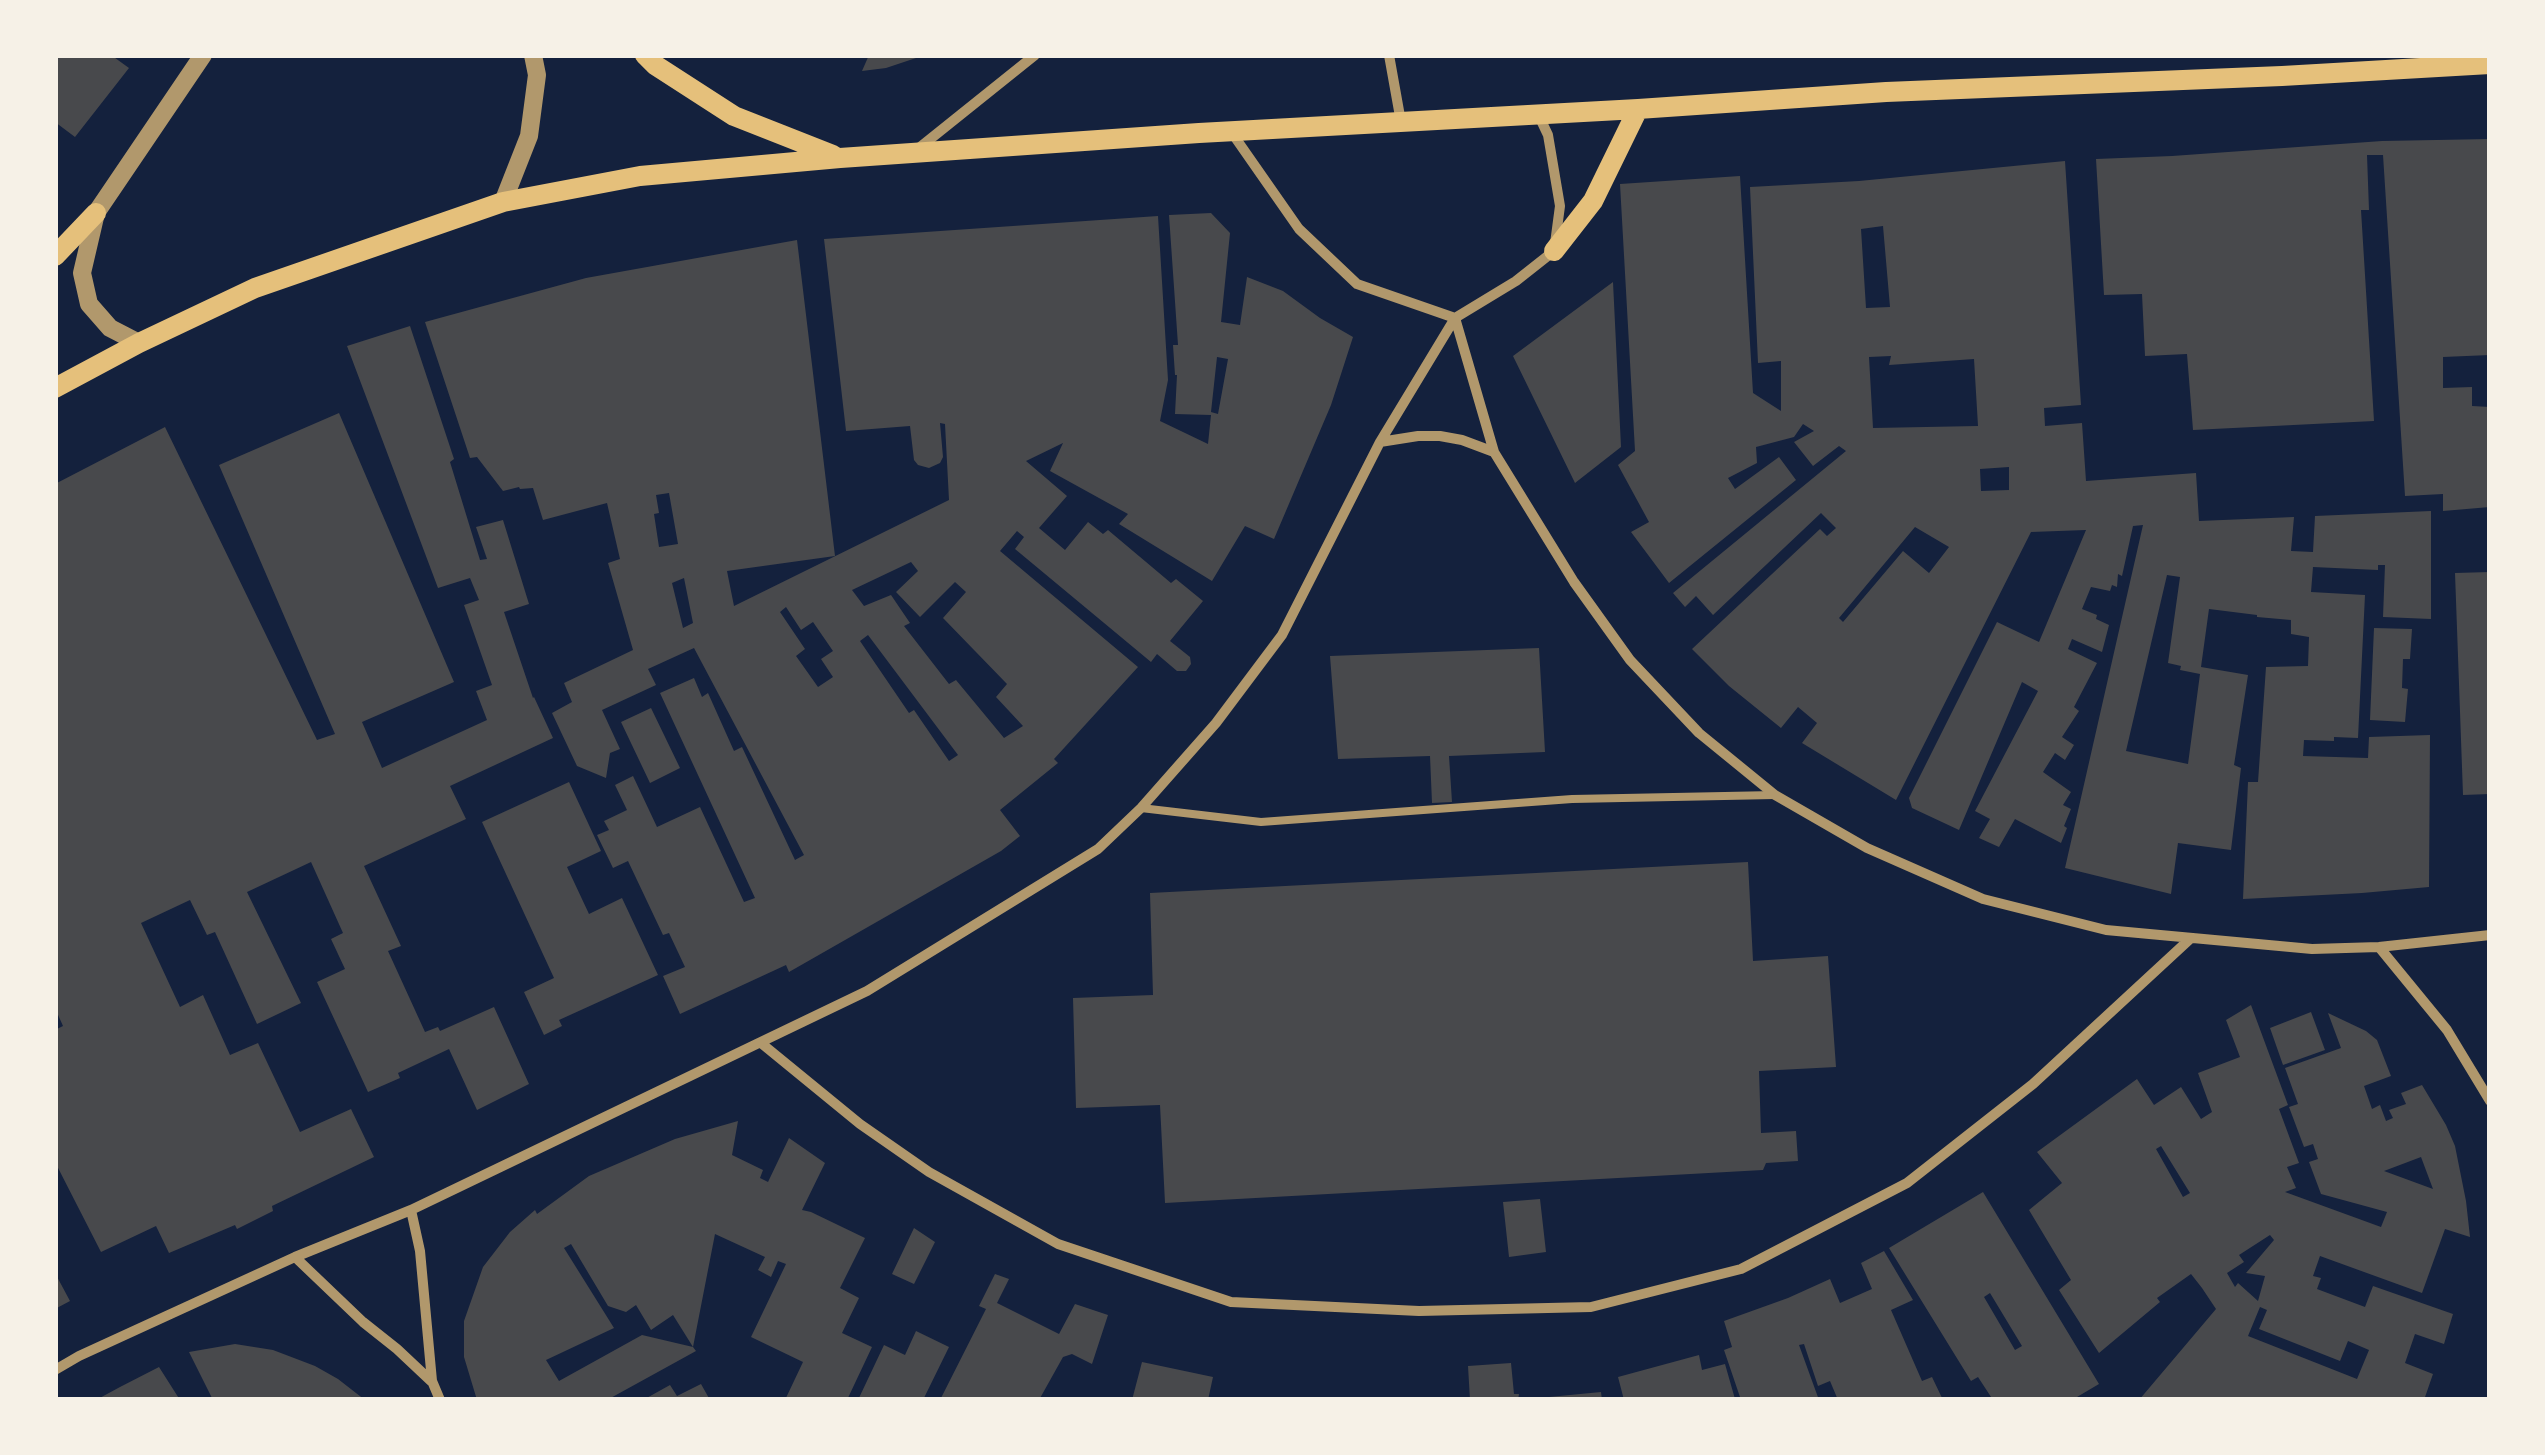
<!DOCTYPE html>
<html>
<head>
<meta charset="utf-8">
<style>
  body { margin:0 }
  #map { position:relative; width:2545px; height:1455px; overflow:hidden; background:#14213d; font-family:Ubuntu,sans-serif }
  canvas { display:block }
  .frame { position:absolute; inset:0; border:58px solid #f6f1e7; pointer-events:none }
</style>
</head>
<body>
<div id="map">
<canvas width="2545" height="1455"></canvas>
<div class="frame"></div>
</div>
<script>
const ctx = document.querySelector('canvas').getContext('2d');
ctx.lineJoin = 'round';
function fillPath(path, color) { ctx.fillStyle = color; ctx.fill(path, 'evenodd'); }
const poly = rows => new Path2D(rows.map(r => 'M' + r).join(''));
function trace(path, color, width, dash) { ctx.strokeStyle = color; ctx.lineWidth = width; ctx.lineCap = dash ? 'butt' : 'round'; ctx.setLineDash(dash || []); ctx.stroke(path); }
const building = poly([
  [55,55,111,55,129,68,75,137,55,122],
  [869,55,925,55,886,68,862,71],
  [2490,139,2490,355,2443,357,2443,388,2472,387,2472,406,2490,407,2490,507,2443,511,2443,494,2405,496,2383,155,2367,155,2369,210,2361,210,2374,421,2193,430,2187,354,2145,356,2142,294,2104,295,2096,159,2172,156,2382,141],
  [2065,161,2081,405,2044,408,2045,426,2082,423,2086,481,2196,473,2199,521,2294,517,2291,551,2313,552,2315,516,2431,511,2431,619,2383,617,2385,565,2378,565,2378,570,2313,567,2311,592,2365,595,2358,738,2334,737,2334,741,2304,740,2303,756,2368,758,2369,737,2430,735,2429,887,2362,893,2243,899,2248,782,2258,782,2266,667,2308,666,2309,637,2291,634,2291,620,2257,617,2257,615,2209,609,2201,667,2248,675,2234,765,2241,768,2231,850,2178,843,2171,894,2065,868,2143,525,2133,526,2122,576,2118,574,2117,587,2112,585,2110,591,2091,587,2082,609,2097,615,2096,619,2109,625,2102,652,2072,639,2068,649,2097,663,2074,707,2079,711,2062,737,2074,745,2065,760,2055,753,2043,772,2071,792,2063,805,2071,809,2064,826,2067,828,2061,843,2015,819,1999,847,1979,838,1990,819,1975,811,2038,691,2022,682,1959,830,1912,808,1909,798,1997,622,2039,642,2086,530,2031,532,1896,800,1802,743,1817,723,1798,707,1781,728,1729,686,1692,649,1820,529,1827,536,1836,528,1821,513,1713,615,1696,596,1685,607,1673,593,1846,451,1839,446,1813,466,1794,442,1814,431,1803,424,1794,437,1756,447,1757,463,1728,478,1735,489,1779,457,1796,480,1669,583,1631,532,1649,522,1618,465,1635,451,1620,184,1740,176,1753,393,1781,411,1781,361,1758,363,1750,187,1859,181],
  [1883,226,1890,307,1866,308,1861,229],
  [1891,356,1889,365,1974,359,1978,426,1873,428,1869,357],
  [2009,467,2009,490,1981,491,1980,469],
  [1915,527,1949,547,1929,573,1903,551,1843,622,1839,618],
  [2167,575,2180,577,2168,663,2181,666,2180,670,2200,674,2188,764,2126,751],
  [1211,213,1230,233,1221,322,1240,325,1247,277,1283,291,1320,318,1353,337,1331,405,1274,539,1245,526,1212,581,1119,524,1128,514,1050,471,1063,443,1026,461,1067,496,1039,528,1065,550,1088,522,1103,534,1108,530,1171,583,1176,579,1203,601,1170,641,1190,657,1191,664,1186,671,1177,671,1157,654,1151,662,1015,549,1024,537,1017,531,1000,551,1138,667,1054,759,1058,763,1000,810,1020,836,1001,851,789,972,786,965,680,1014,663,976,685,967,669,933,663,935,628,861,613,868,597,835,609,830,604,821,627,810,615,785,633,776,657,827,700,807,744,902,755,898,660,693,694,678,702,697,708,693,734,751,742,747,795,860,804,855,694,648,648,669,656,685,602,710,620,749,610,753,606,778,577,766,552,713,572,702,564,683,633,650,608,563,620,559,607,503,543,520,533,488,520,489,519,487,503,491,477,457,470,458,425,322,586,278,797,240,835,556,727,571,734,606,949,500,945,424,940,423,943,457,940,463,929,468,918,465,914,460,910,426,846,431,824,239,1158,216,1168,380,1160,421,1208,444,1211,415,1175,414,1177,375,1175,375,1173,345,1178,345,1169,215],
  [1217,357,1228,359,1218,414,1211,412],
  [669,493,678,544,659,547,654,514,659,513,656,495],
  [911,562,918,571,896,592,920,617,955,582,966,592,943,618,1007,684,996,697,1023,726,1004,738,956,680,949,684,904,626,910,623,891,595,864,606,852,590],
  [684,578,693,623,683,628,672,583],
  [786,607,801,630,813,622,833,651,821,659,833,677,818,687,796,656,805,649,780,612],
  [868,635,958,755,949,761,914,710,909,713,860,641],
  [1613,282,1621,447,1575,483,1513,356],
  [410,326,454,459,450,462,480,560,487,559,476,527,503,520,529,604,504,612,533,698,534,697,553,738,450,786,466,819,364,866,401,946,388,951,425,1032,438,1027,440,1031,494,1007,529,1084,477,1110,449,1049,398,1073,400,1078,368,1092,317,982,345,969,331,939,343,933,311,862,247,892,301,1003,257,1024,215,932,207,935,190,900,141,923,180,1007,203,995,230,1055,258,1043,300,1132,351,1109,374,1157,272,1206,273,1211,237,1229,235,1225,169,1253,156,1226,101,1252,55,1162,55,1030,63,1026,55,1008,55,484,165,427,317,740,335,734,219,465,339,413,454,682,362,722,382,768,487,720,476,691,492,685,464,605,479,600,470,578,438,588,347,346],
  [2490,572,2490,794,2463,795,2455,573],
  [2374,628,2412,629,2410,659,2403,659,2402,688,2408,689,2405,722,2370,720],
  [1539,648,1545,752,1449,756,1452,802,1432,803,1430,756,1338,759,1330,656],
  [651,708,680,768,650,783,621,722],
  [569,782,601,851,567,867,589,914,622,898,658,975,559,1020,562,1026,544,1035,524,992,554,978,482,822],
  [1748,862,1753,961,1828,956,1836,1067,1759,1071,1761,1133,1796,1131,1798,1161,1766,1163,1763,1170,1165,1203,1160,1105,1076,1108,1073,998,1153,995,1150,893],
  [2251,1005,2288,1105,2279,1109,2299,1163,2287,1167,2296,1188,2285,1192,2381,1227,2387,1212,2321,1194,2309,1162,2318,1159,2313,1144,2304,1147,2289,1107,2298,1104,2285,1068,2341,1048,2328,1013,2366,1031,2377,1040,2391,1076,2364,1086,2372,1109,2380,1105,2386,1121,2393,1118,2389,1110,2406,1104,2401,1093,2422,1085,2446,1125,2455,1146,2466,1201,2470,1237,2445,1229,2422,1293,2320,1256,2313,1276,2321,1278,2317,1289,2365,1307,2373,1286,2453,1314,2444,1344,2415,1334,2405,1363,2433,1374,2424,1400,2139,1400,2216,1309,2202,1288,2191,1274,2157,1298,2160,1302,2099,1353,2059,1290,2071,1280,2029,1210,2062,1183,2037,1152,2137,1079,2154,1105,2181,1087,2201,1119,2212,1112,2198,1073,2240,1057,2226,1020],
  [2161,1146,2190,1193,2183,1197,2156,1149],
  [2421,1157,2433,1189,2384,1171],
  [2270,1235,2274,1240,2246,1273,2265,1276,2258,1301,2238,1283,2235,1287,2227,1273,2244,1262,2239,1255],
  [2260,1307,2267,1310,2259,1329,2340,1361,2348,1341,2369,1350,2357,1379,2248,1336],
  [2311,1012,2325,1050,2283,1065,2270,1028],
  [738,1121,732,1155,763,1170,760,1178,768,1182,789,1138,825,1163,802,1210,811,1212,865,1238,840,1288,859,1298,842,1333,872,1347,847,1400,785,1400,803,1362,751,1337,786,1264,778,1261,771,1277,758,1270,765,1257,715,1234,693,1347,696,1351,607,1400,477,1400,464,1357,464,1321,483,1267,510,1232,535,1210,537,1214,589,1176,675,1139],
  [571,1244,608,1306,626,1312,636,1305,651,1330,673,1315,693,1347,642,1335,559,1381,546,1360,614,1328,564,1248],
  [1983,1192,2099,1384,2077,1397,2078,1400,1993,1400,1978,1377,1971,1381,1889,1248],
  [1990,1293,2022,1346,2015,1350,1984,1297],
  [1540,1199,1546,1252,1509,1257,1503,1202],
  [914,1228,935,1242,914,1284,892,1274],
  [1884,1251,1913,1300,1891,1310,1922,1381,1932,1377,1943,1400,1838,1400,1830,1381,1818,1386,1804,1344,1799,1345,1819,1400,1741,1400,1724,1350,1732,1347,1724,1321,1788,1298,1830,1279,1840,1303,1872,1289,1861,1263],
  [55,1273,70,1301,55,1309],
  [995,1274,1009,1279,997,1303,1059,1334,1075,1304,1108,1315,1092,1364,1072,1354,1063,1357,1039,1400,940,1400,986,1309,979,1306],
  [916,1331,949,1347,923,1400,858,1400,884,1345,905,1355],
  [235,1344,273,1350,315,1366,338,1379,365,1400,213,1400,189,1352],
  [1699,1355,1702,1370,1725,1364,1735,1399,1624,1400,1618,1377],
  [1142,1362,1213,1377,1208,1400,1132,1400],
  [1511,1363,1514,1394,1519,1394,1518,1400,1470,1400,1468,1366],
  [159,1367,180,1400,96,1400,120,1387],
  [701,1384,710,1400,643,1400,670,1385,677,1396],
  [1601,1392,1602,1400,1549,1400,1549,1397]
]);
const service = poly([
  [1141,808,1261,822,1572,799,1775,795]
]);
const minor = poly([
  [1389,55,1401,122],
  [1232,133,1299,229,1357,284,1455,318],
  [919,148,1035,55],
  [1455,318,1494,452,1574,582,1630,660,1699,733,1775,795,1867,848,1983,899,2106,930,2312,949,2379,947,2490,935],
  [1380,442,1418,436,1440,436,1462,440,1494,452],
  [2379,947,2447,1030,2490,1101],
  [761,1043,860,1124,929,1172,1058,1244,1231,1302,1419,1311,1591,1307,1741,1269,1907,1183,2033,1084,2191,938],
  [411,1210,420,1251,432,1381,440,1400],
  [295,1257,363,1322,397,1349,431,1381],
  [55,1370,79,1356,295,1257,411,1210,867,991,1098,849,1141,808,1216,723,1282,635,1380,442,1455,318,1516,281,1554,251,1560,206,1548,135,1538,114]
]);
const tertiary = poly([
  [503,202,529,136,537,75,533,55],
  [139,343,110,328,89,304,82,273,96,213,203,55]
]);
const secondary = poly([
  [645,55,655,65,734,116,833,155],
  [1554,251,1593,201,1638,109],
  [55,256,96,213],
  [55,388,139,343,255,288,503,202,640,176,840,158,1199,133,1638,109,1886,92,2282,76,2490,64]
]);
fillPath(building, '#48494c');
trace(service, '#b1986c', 8);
trace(minor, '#b1986c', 10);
trace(tertiary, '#b1986c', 18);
trace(secondary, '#e5c07b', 20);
</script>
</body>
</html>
